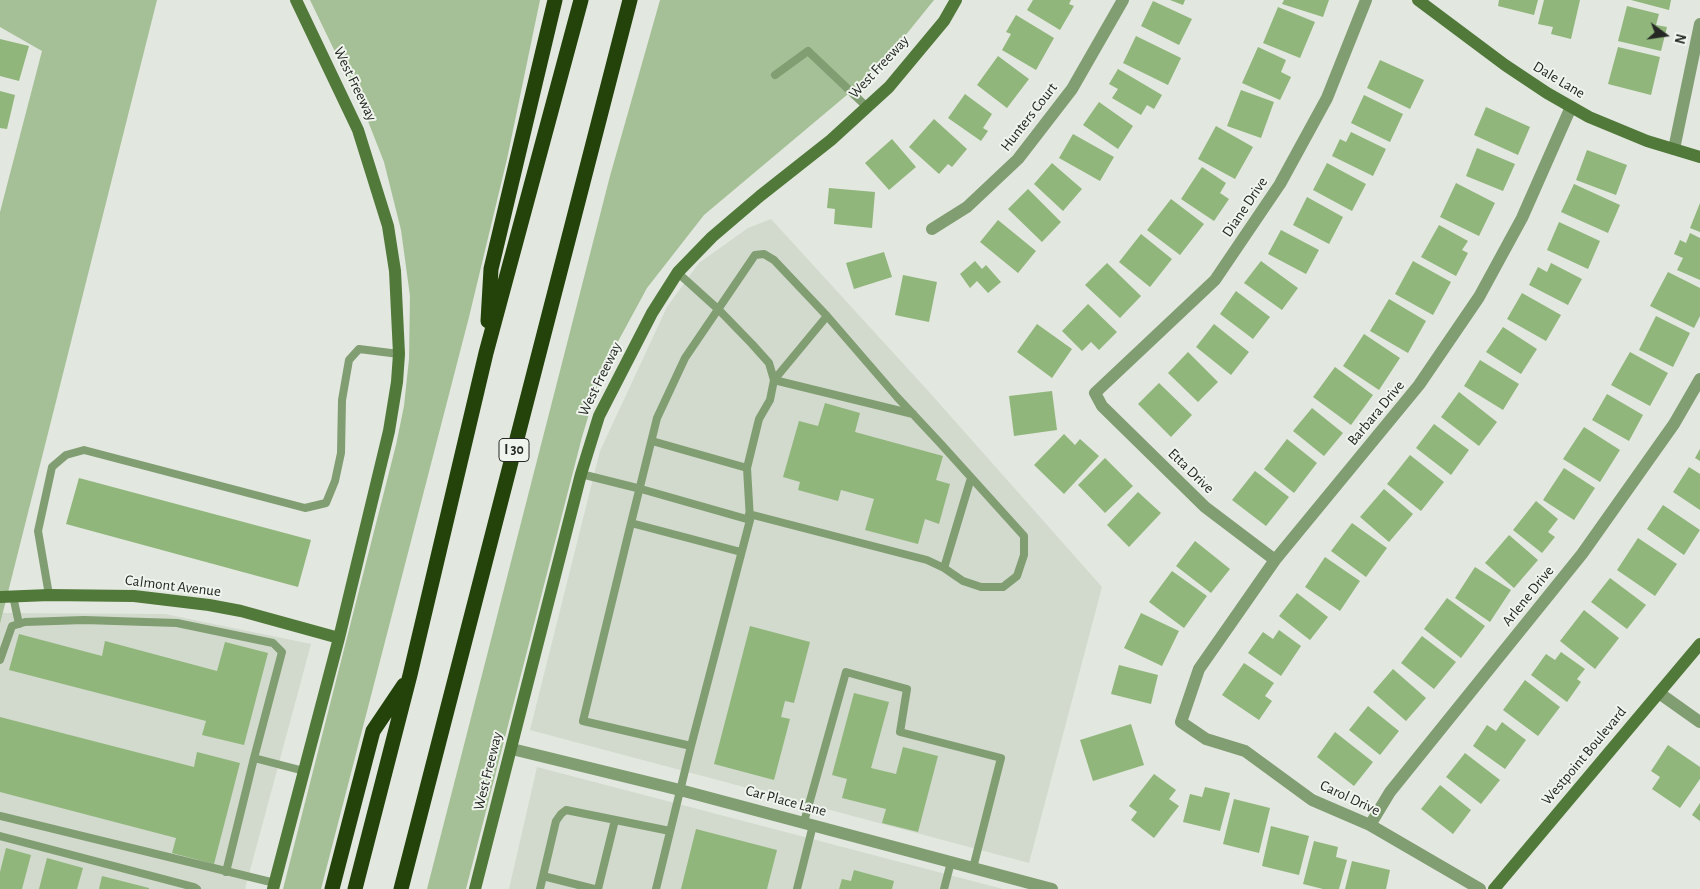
<!DOCTYPE html>
<html>
<head>
<meta charset="utf-8">
<style>
  body { margin:0 }
  #map { position:relative; width:1700px; height:889px; overflow:hidden; background:#e2e7df; font-family:"Alegreya Sans",sans-serif }
  canvas { display:block }
  .north { position:absolute; left:1640px; top:10px; width:50px; height:50px; -webkit-text-stroke:4px #eff4ed; paint-order:stroke; rotate:104deg; font-size:14px; font-weight:700; line-height:20px; text-align:center; color:#252724 }
  .north::after { content:''; display:block; margin:auto; width:18px; height:22px; background:#252724; clip-path:polygon(50% 0,100% 100%,50% 72%,0 100%) }
</style>
</head>
<body>
<div id="map">
<canvas width="1700" height="889"></canvas>
<div class="north">N</div>
</div>
<script>
const ctx = document.querySelector('canvas').getContext('2d');
ctx.lineJoin = 'round';
function fillPath(path, color) { ctx.fillStyle = color; ctx.fill(path, 'evenodd'); }
const poly = rows => new Path2D(rows.map(r => 'M' + r).join(''));
function trace(path, color, width, dash) { ctx.strokeStyle = color; ctx.lineWidth = width; ctx.lineCap = dash ? 'butt' : 'round'; ctx.setLineDash(dash || []); ctx.stroke(path); }
function drawText(font, color, halo, rows, align = 'center') {
  ctx.font = font + ' "Alegreya Sans",sans-serif'; ctx.lineWidth = 4; ctx.setLineDash([]); ctx.textBaseline = 'middle'; ctx.strokeStyle = halo; ctx.fillStyle = color; for (const [text, x, y, turn = 0] of rows) {
    ctx.save(); ctx.translate(x, y); ctx.rotate((+turn || 0) * Math.PI / 180); ctx.textAlign = isNaN(turn) ? turn : align; if (halo) ctx.strokeText(text, 0, 0); ctx.fillText(text, 0, 0); ctx.restore();
  }
}
const built = poly([
  [771,219,930,393,1102,587,1029,863,530,730,600,451,667,307,699,263,748,228],
  [3,613,165,614,311,644,245,889,0,889,0,624],
  [537,767,1003,889,509,889]
]);
const green = poly([
  [0,0,157,0,0,624,0,212,42,51,0,27],
  [310,0,540,0,507,159,469,317,321,889,283,889,396,445,404,406,409,359,410,296,401,230,384,162,366,116],
  [660,0,934,0,879,68,704,215,647,288,602,371,582,437,466,889,427,889,610,176]
]);
const building = poly([
  [1033,0,1071,0,1069,4,1074,6,1060,30,1027,10],
  [1170,0,1185,0,1183,5],
  [1284,0,1329,0,1323,17,1282,4],
  [1499,0,1538,0,1534,15,1498,6],
  [1544,0,1580,0,1571,39,1551,34,1553,27,1538,24],
  [1631,0,1671,0,1669,10],
  [1153,1,1192,19,1179,45,1141,26],
  [1627,6,1659,14,1656,25,1667,27,1661,51,1618,41],
  [1278,7,1315,22,1300,58,1263,43],
  [1016,15,1054,38,1036,70,1002,50,1011,34,1006,32],
  [1136,36,1181,58,1168,85,1123,63],
  [0,39,29,46,19,81,0,76],
  [1258,47,1286,60,1281,72,1291,77,1280,100,1242,83],
  [1618,47,1660,57,1651,95,1608,84],
  [998,56,1029,79,1007,108,977,85],
  [1380,60,1424,80,1410,109,1367,88],
  [1118,69,1162,95,1154,109,1147,105,1141,115,1112,98,1118,89,1109,84],
  [1241,90,1274,102,1261,138,1227,126],
  [0,91,15,95,7,129,0,128],
  [965,94,992,114,983,128,988,131,981,141,948,118],
  [1364,95,1403,114,1390,142,1351,123],
  [1099,102,1133,126,1118,149,1083,125],
  [1486,107,1530,127,1518,155,1474,135],
  [934,119,967,149,952,167,948,164,939,174,909,147],
  [1216,126,1253,147,1235,179,1198,159],
  [1351,132,1386,149,1373,176,1332,156,1340,139,1346,142],
  [1073,134,1114,157,1100,181,1059,158],
  [892,139,916,167,889,190,865,163],
  [1477,148,1515,164,1503,191,1466,176],
  [1587,150,1627,165,1616,195,1576,180],
  [1052,163,1082,189,1063,211,1034,184],
  [1327,163,1366,184,1352,211,1313,190],
  [1202,167,1226,183,1220,193,1229,199,1214,221,1181,199],
  [1456,183,1495,203,1479,236,1440,217],
  [1574,184,1620,205,1608,233,1561,212],
  [829,188,875,192,872,228,834,224,835,209,827,208],
  [1028,189,1061,222,1042,242,1008,209],
  [1307,197,1343,217,1329,244,1293,225],
  [1171,199,1204,224,1180,255,1147,230],
  [1700,203,1700,232,1690,228],
  [998,220,1036,251,1018,273,980,242],
  [1559,222,1600,241,1588,269,1547,250],
  [1439,225,1468,241,1462,250,1468,253,1456,276,1421,257],
  [1281,230,1319,250,1306,274,1268,254],
  [1690,233,1700,238,1700,280,1677,270,1683,258,1674,254,1680,240,1686,243],
  [1141,234,1172,259,1150,287,1119,262],
  [884,252,892,277,854,289,846,263],
  [975,261,982,269,986,265,1001,282,988,293,977,281,970,288,960,274],
  [1261,261,1298,288,1282,310,1244,283],
  [1413,261,1451,282,1433,315,1395,294],
  [1107,263,1141,296,1120,318,1085,285],
  [1551,263,1582,279,1568,305,1529,285,1538,267,1547,272],
  [1668,272,1700,288,1700,316,1694,328,1650,306],
  [903,275,937,282,929,322,895,315],
  [1236,291,1270,317,1253,339,1220,314],
  [1522,293,1561,315,1546,341,1507,319],
  [1389,299,1426,321,1408,353,1370,331],
  [1088,304,1117,332,1099,350,1091,342,1082,351,1062,331],
  [1656,316,1690,333,1673,367,1639,350],
  [1037,324,1072,349,1052,378,1017,352],
  [1214,324,1249,352,1231,375,1196,347],
  [1503,327,1537,349,1521,374,1486,352],
  [1364,334,1400,358,1379,390,1343,366],
  [1188,352,1218,382,1198,402,1168,373],
  [1630,352,1668,373,1650,406,1611,385],
  [1480,360,1519,384,1503,410,1464,386],
  [1335,367,1373,395,1351,425,1313,397],
  [1159,383,1192,415,1171,437,1138,404],
  [1052,391,1057,430,1014,436,1009,396],
  [1459,392,1497,422,1479,446,1441,417],
  [1607,394,1643,415,1629,441,1592,420],
  [825,403,860,413,855,432,943,456,936,480,950,484,939,524,925,519,918,544,865,530,874,499,841,490,838,501,798,490,800,482,783,477,799,421,818,426],
  [1312,408,1343,433,1324,456,1293,431],
  [1434,424,1469,450,1451,475,1416,448],
  [1584,427,1620,450,1600,482,1563,459],
  [1064,434,1075,445,1080,439,1099,456,1064,494,1034,465],
  [1287,439,1317,463,1294,493,1264,469],
  [1700,449,1700,461,1695,458],
  [1410,455,1444,482,1421,511,1387,484],
  [1105,458,1133,486,1105,513,1078,485],
  [1689,467,1700,474,1700,510,1673,492],
  [1564,468,1595,488,1574,520,1543,500],
  [1255,471,1289,497,1266,526,1232,500],
  [79,478,311,540,298,587,66,524],
  [1384,489,1413,514,1389,542,1360,517],
  [1138,492,1161,513,1129,547,1107,525],
  [1536,501,1558,519,1548,532,1555,537,1542,553,1513,530],
  [1663,505,1700,530,1684,555,1647,529],
  [1352,523,1387,548,1366,577,1331,551],
  [1509,535,1538,560,1514,588,1485,563],
  [1638,538,1677,564,1655,596,1617,570],
  [1195,541,1230,569,1211,593,1176,566],
  [1325,557,1360,581,1340,611,1305,587],
  [1475,567,1511,590,1490,622,1455,598],
  [1172,571,1207,596,1184,628,1149,602],
  [1610,578,1646,605,1627,629,1591,602],
  [1297,593,1328,617,1310,640,1279,616],
  [1447,598,1485,626,1461,658,1424,629],
  [1584,610,1619,638,1595,669,1560,641],
  [1141,613,1179,631,1162,666,1124,648],
  [750,626,810,642,794,703,785,701,781,717,790,719,774,780,714,764],
  [1279,630,1301,646,1281,676,1248,653,1263,632,1273,639],
  [19,634,102,656,105,641,217,671,225,642,268,653,244,745,202,735,206,721,9,670],
  [1422,636,1456,662,1434,689,1401,663],
  [1561,652,1585,669,1577,679,1581,682,1567,702,1531,675,1546,654,1555,660],
  [1244,663,1274,683,1265,696,1272,701,1259,720,1222,695],
  [1119,665,1158,675,1151,704,1111,694],
  [1393,669,1426,698,1406,721,1373,692],
  [1525,680,1560,707,1538,736,1503,710],
  [854,693,889,702,871,768,896,774,903,747,938,756,918,832,882,823,886,809,842,798,847,779,832,775],
  [1368,706,1399,731,1380,755,1349,730],
  [0,717,194,767,197,752,240,763,214,864,172,853,176,838,0,792],
  [1502,722,1526,740,1505,769,1473,746,1487,725,1496,731],
  [1131,724,1144,765,1093,781,1080,740],
  [1335,732,1373,762,1354,786,1317,757],
  [1668,745,1700,767,1700,779,1680,808,1652,789,1660,777,1651,771],
  [1465,753,1500,780,1481,804,1446,777],
  [1154,774,1176,790,1169,799,1179,806,1154,838,1131,820,1137,812,1129,806],
  [1440,785,1471,810,1453,834,1421,809],
  [1205,787,1230,793,1220,831,1183,822,1190,794,1202,797],
  [1234,799,1270,808,1259,853,1223,844],
  [1700,803,1700,821,1692,815],
  [1271,826,1309,836,1299,875,1262,866],
  [696,829,777,850,767,889,681,889],
  [1314,841,1338,847,1336,857,1347,860,1339,889,1323,889,1303,884],
  [6,848,31,855,22,889,0,889,0,872],
  [47,858,83,868,77,889,39,889],
  [1352,861,1390,870,1386,889,1345,889],
  [854,870,894,881,892,889,839,889,842,879,851,881],
  [102,876,149,888,149,889,99,889]
]);
const lane = poly([
  [775,75,808,51,867,107],
  [678,273,719,310,752,344,769,363,774,380,770,400,759,419,747,468,750,520],
  [827,316,897,397,940,443,1024,536,1024,555,1017,576,1003,587,981,587,963,581,944,568,971,478],
  [652,441,747,468],
  [581,474,641,489,750,520,691,746,656,889],
  [749,514,927,560,944,568],
  [631,523,583,721,691,746],
  [741,552,631,523,657,418,685,358,755,255,764,254,774,260,827,316,774,380,913,414],
  [49,595,38,531,52,467,66,455,84,450,305,508,326,503,335,481,341,453,342,400,349,360,359,349,399,354],
  [13,596,19,624],
  [0,660,12,626,25,622,84,620,177,623,273,643,282,652,254,758,304,771],
  [0,816,275,883],
  [804,822,846,672,907,689,900,732,1001,758,973,868],
  [0,836,194,887,197,889],
  [226,872,254,758],
  [543,876,594,889],
  [540,889,556,821,561,814,566,810,670,831],
  [598,889,615,820],
  [797,889,813,825],
  [944,889,951,862]
]);
const street = poly([
  [1674,149,1700,24],
  [932,229,967,207,1018,159,1072,89,1123,0],
  [1275,560,1205,507,1102,406,1095,393,1215,280,1280,184,1327,98,1366,0],
  [1659,693,1700,722],
  [512,749,680,790,1052,889],
  [1370,825,1390,792,1582,554,1674,424,1700,379],
  [1480,889,1370,825,1312,800,1245,751,1206,739,1181,722,1199,669,1275,560,1419,385,1479,297,1522,218,1571,107]
]);
const secondary = poly([
  [1418,0,1505,65,1547,93,1589,117,1647,141,1700,157],
  [0,597,49,595,134,596,209,605,241,611,339,638],
  [273,889,339,638,389,431,397,382,399,354,395,271,388,226,358,130,296,0],
  [475,889,581,474,599,416,652,313,678,272,712,237,760,196,831,140,889,87,944,21,956,0],
  [1494,889,1700,644]
]);
const highway = poly([
  [488,321,491,269,555,0],
  [332,889,373,731,404,685],
  [355,889,410,675,486,353,581,0],
  [401,889,630,0]
]);
const shields = [
  [514,450,30]
];
const shieldNames = [
  ["I 30",514,450]
];
const streetNames = [
  ["West Freeway",879,67,-47],
  ["Dale Lane",1559,80,31],
  ["West Freeway",355,84,64],
  ["Hunters Court",1029,117,-52],
  ["Diane Drive",1245,207,-56],
  ["West Freeway",600,379,-64],
  ["Barbara Drive",1376,413,-50],
  ["Etta Drive",1191,471,44],
  ["Calmont Avenue",173,586,7],
  ["Arlene Drive",1528,596,-51],
  ["Westpoint Boulevard",1584,756,-50],
  ["West Freeway",488,771,-76],
  ["Carol Drive",1350,798,25],
  ["Car Place Lane",786,801,15]
];
fillPath(built, '#d1dacc');
fillPath(green, '#a5c096');
fillPath(building, '#90b67b');
trace(lane, '#819d72', 8);
trace(street, '#819d72', 12);
trace(secondary, '#517939', 12);
trace(highway, '#23430a', 15);
for (const [x, y, w] of shields) { const box = new Path2D(); box.roundRect(x - w / 2, y - 11.5, w, 23, 4); ctx.fillStyle = '#eff4ed'; ctx.fill(box); trace(box, '#252724', 1); }
drawText('bold 14px', '#252724', null, shieldNames);
drawText('15px', '#252724', '#eff4ed', streetNames);
</script>
</body>
</html>
